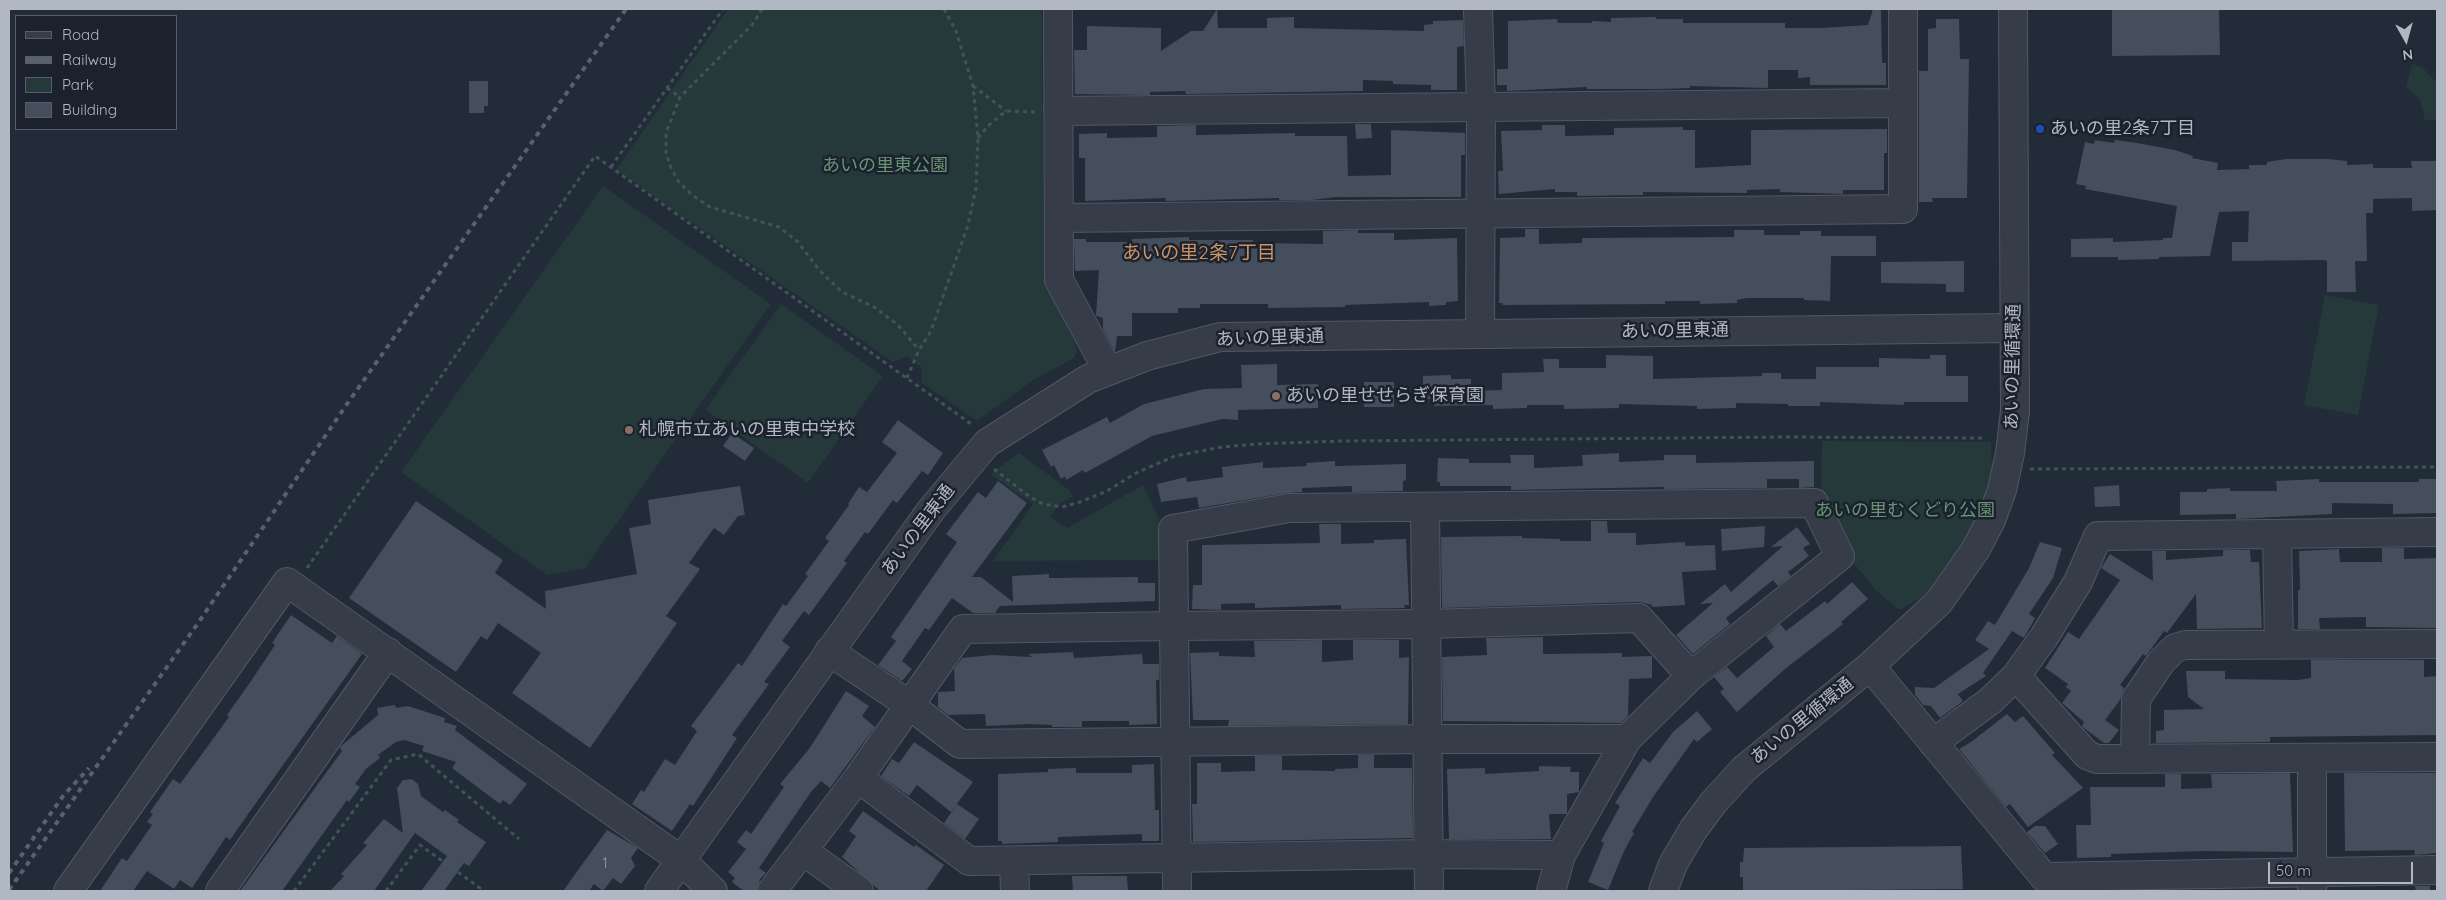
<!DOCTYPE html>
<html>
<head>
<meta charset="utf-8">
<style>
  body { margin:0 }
  #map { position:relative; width:2446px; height:900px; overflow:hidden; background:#222b38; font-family:Quicksand,sans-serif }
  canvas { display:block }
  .frame { position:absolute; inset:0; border:10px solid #b1b8c4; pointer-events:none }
  .legend { position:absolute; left:15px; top:15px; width:162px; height:115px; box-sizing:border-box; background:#1b222d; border:1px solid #575e69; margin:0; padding:6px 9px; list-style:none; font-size:15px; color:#b1b8c4 }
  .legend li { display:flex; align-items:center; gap:10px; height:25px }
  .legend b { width:25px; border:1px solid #575e69 }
  .north { position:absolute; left:2381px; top:15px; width:50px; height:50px; -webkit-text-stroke:4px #1b222d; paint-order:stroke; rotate:173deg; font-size:14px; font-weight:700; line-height:20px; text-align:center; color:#b1b8c4 }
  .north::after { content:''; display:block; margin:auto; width:18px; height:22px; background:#b1b8c4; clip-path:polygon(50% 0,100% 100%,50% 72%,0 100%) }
  .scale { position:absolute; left:2268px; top:862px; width:145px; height:22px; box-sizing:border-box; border:2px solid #b1b8c4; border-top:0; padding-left:6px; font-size:15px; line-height:18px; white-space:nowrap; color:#b1b8c4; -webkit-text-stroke:4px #1b222d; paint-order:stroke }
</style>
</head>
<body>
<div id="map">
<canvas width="2446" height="900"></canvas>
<div class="frame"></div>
<ul class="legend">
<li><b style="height:6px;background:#363d48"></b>Road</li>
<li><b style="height:6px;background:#58616f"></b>Railway</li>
<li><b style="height:14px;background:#25383a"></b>Park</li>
<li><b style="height:14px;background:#444e5c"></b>Building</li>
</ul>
<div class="north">N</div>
<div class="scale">50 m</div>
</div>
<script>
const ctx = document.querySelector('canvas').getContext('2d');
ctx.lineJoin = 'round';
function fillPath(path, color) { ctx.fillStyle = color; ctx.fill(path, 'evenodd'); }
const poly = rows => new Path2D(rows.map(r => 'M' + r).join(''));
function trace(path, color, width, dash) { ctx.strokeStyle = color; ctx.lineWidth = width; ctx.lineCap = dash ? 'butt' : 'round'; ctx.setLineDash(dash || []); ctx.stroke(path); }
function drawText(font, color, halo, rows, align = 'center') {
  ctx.font = font + ' Quicksand,"Noto Sans JP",sans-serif'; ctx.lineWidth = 5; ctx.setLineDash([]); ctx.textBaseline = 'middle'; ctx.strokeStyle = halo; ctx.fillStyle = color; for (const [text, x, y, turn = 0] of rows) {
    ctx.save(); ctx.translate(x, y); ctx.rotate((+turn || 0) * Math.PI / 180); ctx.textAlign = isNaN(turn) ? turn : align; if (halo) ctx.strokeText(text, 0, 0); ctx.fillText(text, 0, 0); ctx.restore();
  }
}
const green = poly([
  [728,9,1042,9,1044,277,1078,351,1074,358,1032,381,977,421,921,382,922,368,907,356,893,362,616,170],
  [2412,64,2422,67,2437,83,2437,120,2425,120,2420,100,2406,87],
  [603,186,771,304,585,568,547,575,401,472],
  [2325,295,2379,305,2358,415,2304,405],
  [781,304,883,376,808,483,705,410],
  [1822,441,1991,442,1992,465,1985,505,1962,552,1935,590,1900,610,1876,591,1847,554,1821,492],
  [1019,453,1067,488,1073,497,1058,504,1051,517,1067,528,1143,485,1159,518,1160,560,993,561,1033,504,990,474]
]);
const building = poly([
  [1217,9,1218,28,1267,28,1267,18,1294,17,1294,28,1424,31,1424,25,1433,24,1433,21,1463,20,1464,46,1457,47,1457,90,1431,90,1431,85,1393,84,1393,81,1363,80,1363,91,1186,94,1185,91,1150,92,1150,95,1075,94,1074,50,1087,50,1087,26,1161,28,1161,51,1191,31,1203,31],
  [1873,9,1881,9,1882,63,1886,63,1886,85,1810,85,1810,77,1798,78,1798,70,1768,70,1768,88,1690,86,1690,88,1661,89,1587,89,1587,87,1507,91,1507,85,1497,85,1497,69,1508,69,1508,21,1557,19,1558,23,1592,23,1592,21,1611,22,1611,18,1656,17,1656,19,1683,19,1683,23,1785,23,1785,28,1821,28,1868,25],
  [2112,9,2219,9,2220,55,2112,56],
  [1936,19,1959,19,1960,59,1969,59,1967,198,1932,198,1933,202,1919,202,1919,71,1928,71,1928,29,1936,28],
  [469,81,488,81,488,106,484,106,484,113,469,113],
  [1355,124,1371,124,1372,138,1356,139],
  [1196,125,1196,135,1295,133,1295,136,1347,136,1348,176,1391,175,1391,130,1465,133,1465,155,1461,155,1461,197,1335,197,1312,200,1279,200,1279,198,1166,201,1165,198,1085,201,1085,158,1079,158,1079,134,1107,133,1107,138,1157,137,1157,126],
  [1542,125,1565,125,1565,136,1614,135,1614,128,1683,127,1683,130,1695,130,1695,168,1751,165,1751,130,1887,129,1887,153,1884,153,1884,190,1843,190,1843,194,1780,192,1780,189,1747,190,1747,193,1643,192,1643,195,1577,196,1577,192,1555,192,1555,189,1499,194,1498,171,1503,171,1501,131,1542,130],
  [2095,140,2114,143,2115,140,2137,143,2175,150,2193,156,2192,158,2218,163,2217,170,2249,169,2249,165,2267,165,2267,162,2286,159,2328,159,2347,161,2347,165,2373,164,2373,168,2412,168,2411,161,2437,161,2437,210,2412,211,2412,198,2373,199,2373,213,2366,213,2367,261,2355,261,2356,292,2327,292,2327,261,2324,260,2232,261,2232,242,2248,242,2249,211,2219,212,2210,256,2159,257,2159,259,2118,260,2118,257,2071,257,2071,239,2113,238,2113,242,2163,240,2163,238,2172,238,2177,206,2085,189,2086,186,2076,184,2085,142,2094,144],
  [1525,229,1539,229,1539,244,1582,243,1582,238,1734,237,1734,230,1764,230,1764,235,1800,235,1800,231,1821,231,1821,236,1876,236,1876,256,1831,256,1830,301,1804,300,1804,298,1747,298,1737,300,1737,303,1700,304,1700,301,1665,301,1665,304,1503,305,1502,303,1499,303,1500,238,1525,237],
  [1358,230,1358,233,1394,233,1394,240,1457,238,1458,301,1446,302,1446,305,1429,306,1429,302,1345,305,1345,307,1268,308,1268,304,1200,304,1200,308,1178,308,1178,313,1132,313,1132,336,1117,336,1115,352,1103,329,1103,318,1096,316,1099,270,1075,271,1074,239,1086,239,1086,242,1132,242,1132,239,1189,237,1189,240,1253,240,1253,243,1262,243,1323,244,1323,231],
  [1964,261,1964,292,1946,292,1946,284,1881,283,1881,262],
  [1606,355,1653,356,1653,379,1762,376,1762,373,1781,373,1781,379,1816,379,1816,367,1879,367,1879,358,1930,359,1930,355,1946,355,1946,376,1968,376,1968,402,1904,402,1904,405,1820,402,1820,406,1788,406,1788,404,1736,403,1736,408,1697,409,1697,406,1619,404,1619,408,1564,409,1564,405,1527,405,1527,408,1493,409,1493,405,1434,406,1434,399,1423,399,1423,376,1451,375,1451,379,1471,379,1471,391,1502,390,1502,373,1544,372,1543,359,1559,359,1559,368,1606,368],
  [1277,364,1277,385,1318,384,1318,408,1238,410,1238,420,1222,419,1152,436,1085,473,1083,470,1066,480,1065,476,1061,479,1054,465,1051,467,1042,450,1107,417,1110,423,1144,404,1204,389,1242,388,1241,365],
  [1364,382,1394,382,1394,407,1364,407],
  [898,420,943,453,928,475,922,471,897,503,893,500,868,534,865,532,844,561,847,563,809,615,804,611,782,641,790,647,764,682,769,684,732,735,737,738,693,806,690,804,672,831,632,804,641,790,644,792,665,759,675,765,697,731,691,726,738,663,742,666,783,604,786,606,808,576,805,574,829,541,825,538,849,505,848,504,859,487,867,492,897,453,882,442],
  [732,433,754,448,745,461,723,446],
  [1619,453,1619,462,1664,460,1664,455,1696,455,1696,463,1814,461,1814,487,1799,488,1799,479,1767,479,1767,488,1664,489,1664,487,1511,490,1511,486,1440,486,1440,482,1437,482,1438,458,1469,459,1469,463,1511,463,1510,455,1534,455,1534,468,1583,466,1582,455],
  [1335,461,1335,466,1406,464,1406,480,1403,481,1403,491,1352,492,1352,486,1302,488,1302,492,1286,493,1199,508,1197,497,1161,502,1157,484,1186,477,1187,482,1223,477,1222,467,1263,462,1263,468,1307,466,1306,463],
  [2319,479,2319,482,2419,482,2419,479,2437,479,2437,513,2393,514,2393,504,2332,503,2332,514,2236,519,2236,514,2180,515,2180,492,2207,492,2207,489,2230,488,2230,491,2277,491,2276,481],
  [998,481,1027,503,972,577,981,577,1013,602,1012,576,1049,574,1049,578,1138,577,1138,583,1155,583,1155,601,1000,606,995,613,973,613,952,598,929,630,925,628,902,661,912,669,902,681,878,665,896,641,891,637,957,542,946,534,978,492,986,498],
  [2119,485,2120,506,2095,507,2094,487],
  [740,486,745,515,738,516,724,535,714,528,689,563,700,569,666,616,677,623,590,748,512,693,541,653,498,623,487,640,481,636,456,672,349,598,416,501,503,560,495,573,546,609,545,591,637,574,629,528,651,524,648,500],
  [1591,521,1607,521,1608,533,1636,533,1636,545,1685,542,1685,546,1715,545,1716,570,1682,572,1685,605,1652,607,1652,605,1639,602,1442,608,1441,537,1522,536,1522,538,1560,539,1560,541,1591,541],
  [1319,524,1341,524,1341,544,1374,543,1374,540,1406,539,1409,605,1404,605,1405,608,1341,609,1341,605,1255,608,1255,603,1221,604,1221,610,1192,609,1193,585,1202,585,1202,545,1320,543],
  [1765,526,1764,547,1722,551,1721,529],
  [1797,527,1810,544,1803,548,1809,556,1788,572,1791,576,1778,586,1773,580,1726,618,1730,624,1693,654,1676,635,1713,603,1700,604,1725,584,1731,592,1783,546,1771,547],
  [2040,542,2062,548,2053,578,2029,614,2035,618,2024,638,2012,631,1983,673,1986,676,1958,694,1963,701,1940,718,1931,706,1923,705,1915,695,1915,687,1934,688,1989,649,1975,640,1988,621,1995,625,2029,568],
  [2382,548,2404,548,2404,559,2437,558,2437,628,2366,627,2366,617,2319,618,2320,629,2298,629,2298,590,2300,590,2299,551,2339,549,2340,562,2382,562],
  [2223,550,2250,550,2251,562,2259,562,2262,628,2197,629,2196,594,2167,633,2164,631,2146,656,2143,654,2120,685,2124,688,2120,700,2105,720,2119,730,2109,743,2104,743,2084,728,2082,726,2084,722,2062,703,2071,691,2066,687,2068,684,2045,668,2068,632,2079,639,2120,580,2101,568,2110,554,2153,581,2152,551,2166,551,2166,560,2223,556],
  [1852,582,1868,599,1841,622,1843,624,1785,669,1737,712,1720,692,1724,689,1714,677,1727,667,1737,678,1774,647,1766,636,1780,624,1786,631,1825,601,1827,604],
  [291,615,332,643,337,636,362,654,246,817,230,840,226,837,192,888,180,880,174,889,147,871,133,891,100,891,122,858,127,861,152,825,147,822,153,814,150,812,173,779,180,784,229,717,227,715,251,681,275,645,272,643],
  [1543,637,1543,654,1622,653,1622,657,1652,656,1652,678,1629,679,1628,716,1621,723,1443,721,1442,657,1487,655,1486,638],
  [1322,640,1322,662,1353,660,1353,640,1399,640,1399,658,1409,657,1408,724,1228,726,1229,720,1193,720,1190,653,1219,652,1219,656,1255,657,1254,641],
  [1073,652,1074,658,1142,654,1143,664,1159,664,1159,680,1156,680,1157,724,1129,725,1129,721,1082,721,1082,727,1052,727,1052,725,1030,724,986,726,985,714,948,715,938,707,938,692,955,691,954,669,962,658,992,655,1032,657,1028,654],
  [2311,660,2424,660,2424,677,2437,676,2437,735,2270,737,2270,742,2156,743,2156,731,2164,730,2164,710,2204,709,2188,697,2186,671,2225,671,2225,679,2298,680,2311,678],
  [846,691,869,706,862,716,875,727,830,788,821,781,811,792,759,868,766,873,760,879,757,891,744,891,732,882,735,878,728,872,746,849,737,842,746,830,751,834,784,787,780,784,809,749],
  [395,705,396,708,408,706,445,718,444,722,457,726,455,730,527,784,510,805,503,800,500,804,452,768,456,762,422,751,424,746,404,740,396,742,378,755,380,758,366,769,355,784,360,787,349,802,347,800,282,891,240,891,342,751,340,748,341,746,378,715,377,708],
  [1697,711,1712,729,1697,742,1694,739,1653,797,1632,832,1634,833,1624,851,1608,890,1588,882,1604,843,1601,841,1620,806,1615,803,1643,758,1650,763,1673,732],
  [2007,714,2015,722,2023,716,2055,753,2052,755,2083,788,2028,827,2010,804,2006,807,1959,749,1971,742],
  [914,742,973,782,951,812,917,785,909,796,881,776,892,759,899,763],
  [1358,755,1374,755,1374,768,1412,768,1413,838,1193,842,1192,804,1197,804,1197,763,1221,763,1221,772,1255,771,1255,756,1282,756,1282,770,1335,771,1335,769,1358,768],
  [1154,764,1155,810,1159,810,1159,841,1142,841,1142,834,1058,837,1058,842,1002,844,1002,841,998,841,998,774,1048,772,1048,769,1076,768,1076,773,1132,773,1132,765],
  [1539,766,1571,767,1570,772,1579,772,1579,792,1567,794,1567,814,1549,814,1551,839,1449,839,1447,769,1485,768,1485,774,1539,771],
  [2290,773,2293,852,2204,851,2111,854,2111,857,2077,858,2076,825,2091,825,2090,787,2165,787,2165,774,2181,774,2181,789,2212,788,2211,774],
  [2344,773,2437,773,2437,853,2415,855,2414,850,2345,851],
  [412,779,418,784,421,796,443,812,445,810,459,820,457,822,486,842,469,866,464,863,444,891,421,891,447,856,415,833,374,891,330,891,344,876,341,874,367,845,363,843,384,819,403,833,397,788,403,780],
  [957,804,979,819,965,839,944,823],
  [863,811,914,847,916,845,944,865,926,891,880,891,842,857,856,836,849,831],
  [2035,826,2045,826,2058,844,2045,853,2027,832],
  [607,830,638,848,631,858,635,866,621,884,613,878,603,891,594,884,589,891,563,891],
  [1961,846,1963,889,1743,891,1743,877,1740,877,1740,862,1743,862,1744,848],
  [1072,876,1127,876,1128,891,1073,891],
  [2415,886,2430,886,2430,891,2416,891]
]);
const path = poly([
  [762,9,752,25,680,97,666,133,666,153,671,168,679,182,692,195,710,207,779,227,797,241,820,271,842,292,874,307,898,325,919,350],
  [973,86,1006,111],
  [667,88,680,97],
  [978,138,988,126,1006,111,1035,112],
  [611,167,723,9],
  [907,378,919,350,931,331,968,225,976,188,978,138,973,86,956,31,944,9],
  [994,469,1030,497,1043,504,1062,507,1080,502,1107,491,1136,473,1175,456,1222,447,1256,444,1341,441,1786,437,1985,438],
  [2030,469,2437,467],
  [307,568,595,156,974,426],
  [294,891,391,760,418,754,519,839],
  [386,891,420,845,480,888,478,891]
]);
const minor = poly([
  [1058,9,1059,280,1108,371],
  [1478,9,1481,107,1480,333],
  [1058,111,1903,103],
  [1059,218,1903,209,1903,9],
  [1425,509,1429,891],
  [2277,534,2279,645],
  [829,651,908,704,960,744,1428,739,1627,739],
  [1870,666,2044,877,2437,870],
  [2016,676,2087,755,2097,759,2437,757],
  [1933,743,1990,701,2016,676,2044,637,2078,582,2098,536,2437,532],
  [2312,758,2312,891],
  [2135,759,2136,699,2161,662,2175,648,2185,645,2437,644],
  [858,778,969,861,1428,854,1561,855],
  [803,851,859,891],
  [1014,861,1015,891],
  [68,891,287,582,681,860,713,891],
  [220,891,388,652],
  [659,891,931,510,987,443,1088,379,1147,356,1220,337,2014,328],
  [772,891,858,778,963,629,1174,626,1177,891],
  [1551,891,1561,855,1627,739,1691,676,1840,556,1814,503,1289,508,1173,529,1174,626,1426,624,1639,618,1691,676],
  [1663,891,1673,864,1693,830,1713,803,1744,769,1870,666,1939,602,1976,549,1991,520,2002,490,2010,453,2015,411,2013,9]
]);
const rail = poly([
  [9,873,63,796,89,768],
  [9,890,196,626,347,404,626,9]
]);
const markers = [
  [2040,129,5,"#1a4fb4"],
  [1276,396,5,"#8d6e63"],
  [629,430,5,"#8d6e63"]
];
const numberNames = [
  ["1",605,863]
];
const poiNames = [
  ["あいの里2条7丁目",2050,129],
  ["あいの里せせらぎ保育園",1286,396],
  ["札幌市立あいの里東中学校",639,430]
];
const parkNames = [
  ["あいの里東公園",885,166],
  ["あいの里むくどり公園",1905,511]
];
const streetNames = [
  ["あいの里東通",1675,331,-1],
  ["あいの里東通",1270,338,-2],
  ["あいの里循環通",2013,367,-89],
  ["あいの里東通",918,530,-53],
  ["あいの里循環通",1802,721,-39]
];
const neighbourhoodNames = [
  ["あいの里2条7丁目",1199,253]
];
fillPath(green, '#25383a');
fillPath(building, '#444e5c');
trace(minor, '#515863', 30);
trace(path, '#425356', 3, [4, 4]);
trace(minor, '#363d48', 28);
trace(rail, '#58616f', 4, [5, 5]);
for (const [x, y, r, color] of markers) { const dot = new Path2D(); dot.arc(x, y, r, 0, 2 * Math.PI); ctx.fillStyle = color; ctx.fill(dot); trace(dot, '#1b222d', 2); }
drawText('15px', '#969eaa', null, numberNames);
drawText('18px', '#b1b8c4', '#1b222d', poiNames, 'left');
drawText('18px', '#699474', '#1b222d', parkNames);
drawText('18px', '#b1b8c4', '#1b222d', streetNames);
drawText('19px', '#cc9364', '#1b222d', neighbourhoodNames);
</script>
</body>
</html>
